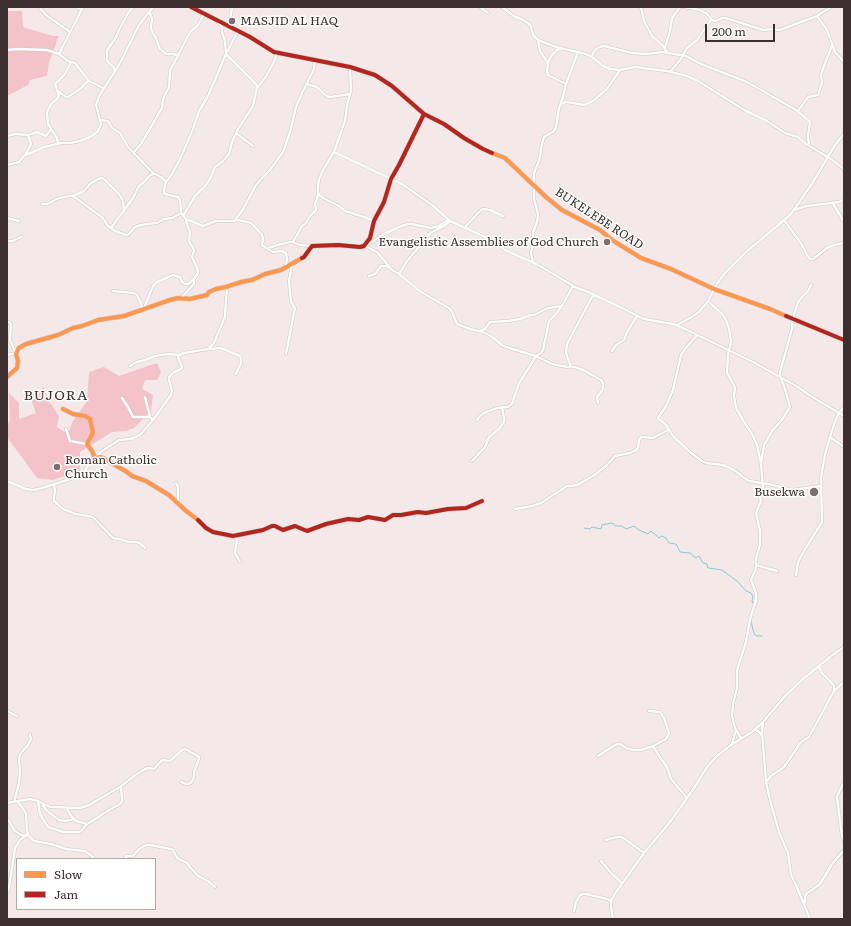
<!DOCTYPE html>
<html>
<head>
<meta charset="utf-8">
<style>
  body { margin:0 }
  #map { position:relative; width:851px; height:926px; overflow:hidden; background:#f4e8e9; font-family:Literata,serif }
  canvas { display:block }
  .frame { position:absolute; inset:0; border:8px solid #3d2e2f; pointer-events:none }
  .legend { position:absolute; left:16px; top:858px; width:140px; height:52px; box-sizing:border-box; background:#fff; border:1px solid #b1abac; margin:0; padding:5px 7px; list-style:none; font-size:12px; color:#3d2e2f }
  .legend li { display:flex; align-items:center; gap:8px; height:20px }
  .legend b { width:20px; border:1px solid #b1abac }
  .scale { position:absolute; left:705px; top:24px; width:70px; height:18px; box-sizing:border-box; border:2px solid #3d2e2f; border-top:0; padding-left:5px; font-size:12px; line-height:14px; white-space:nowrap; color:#3d2e2f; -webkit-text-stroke:3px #fff; paint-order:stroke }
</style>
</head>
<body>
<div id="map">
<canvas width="851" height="926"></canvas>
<div class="frame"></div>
<ul class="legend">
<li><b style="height:5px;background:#ff974d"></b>Slow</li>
<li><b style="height:5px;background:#b3261e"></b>Jam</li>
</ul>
<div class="scale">200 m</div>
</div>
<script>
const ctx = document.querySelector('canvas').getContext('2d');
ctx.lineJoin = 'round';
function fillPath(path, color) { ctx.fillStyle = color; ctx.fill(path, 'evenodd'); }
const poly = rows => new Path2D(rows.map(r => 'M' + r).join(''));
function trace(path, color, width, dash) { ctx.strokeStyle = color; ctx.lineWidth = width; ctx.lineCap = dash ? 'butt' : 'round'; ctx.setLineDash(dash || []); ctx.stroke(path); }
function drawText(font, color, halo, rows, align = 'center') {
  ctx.font = font + ' Literata,serif'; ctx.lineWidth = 3; ctx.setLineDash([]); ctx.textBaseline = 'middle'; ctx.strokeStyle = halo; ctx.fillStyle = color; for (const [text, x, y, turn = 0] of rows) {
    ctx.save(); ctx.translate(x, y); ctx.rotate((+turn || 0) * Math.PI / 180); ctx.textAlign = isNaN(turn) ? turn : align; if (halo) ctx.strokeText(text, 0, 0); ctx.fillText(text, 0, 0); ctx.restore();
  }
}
const green = poly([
  [7,11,22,11,23,27,53,36,59,36,49,62,47,76,30,80,28,85,7,96],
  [157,363,161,372,157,380,145,380,142,389,153,395,151,411,134,428,126,431,112,432,80,452,80,471,53,480,37,478,7,437,7,427,10,419,9,393,19,403,19,419,36,413,32,402,43,387,49,401,59,416,57,427,68,434,73,421,87,401,89,372,104,367,119,376]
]);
const stream = poly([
  [584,528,590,529,592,527,601,529,602,525,612,523,616,526,622,526,626,529,634,526,639,530,648,534,651,531,658,537,659,538,662,536,666,538,669,543,676,544,680,552,690,553,696,558,699,556,703,563,707,564,708,568,722,570,737,581,746,591,751,593,753,597,752,601,754,605],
  [751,621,754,634,757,636,762,636]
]);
const street = poly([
  [39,7,46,15,70,32],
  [76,7,82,10],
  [480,7,488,13],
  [502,7,514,16,523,20,529,24,531,26,533,35,538,40,556,47,586,54,592,57,603,66,610,69,620,70,635,67,667,71,687,76,698,81,746,111,767,121,785,133,798,137,806,144,831,159,844,169],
  [641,7,644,21,652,36,663,46,667,52],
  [684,7,700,10,707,14,712,20,716,21,722,18,726,18,763,30,773,29,779,30,785,28,817,16,831,7],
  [150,13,152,19,151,27,152,32,156,38,160,49,166,54,172,54,178,55],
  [817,16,827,30,835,52,844,62],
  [229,27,232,7],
  [538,40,540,51,548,63,547,72,548,75,566,84],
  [665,48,670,31,672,18,680,7],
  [7,50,18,49,47,50,59,54,83,7],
  [59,54,68,61,75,63,89,81,103,88],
  [592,57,593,53,596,49,599,47,604,46,632,53,646,54,662,52,686,56,701,64,747,82,796,110,808,120,810,122,808,136,809,146],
  [548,63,552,55,557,50,560,49],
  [115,71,114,68,107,61,107,50,115,39,119,30,128,13,133,7],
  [670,72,681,59,686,49,697,40,711,20],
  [306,84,317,87,324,94,327,96,330,97,350,94],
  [257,88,265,78,274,62,277,53],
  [58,91,66,97,68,97,80,89,88,81],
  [561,104,566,102,579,104,584,105,593,101,607,89,620,70],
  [798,111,808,97,818,95,822,82,821,75,825,63,830,51,832,44],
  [100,120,108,121,112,128,120,133,128,147,154,174],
  [236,133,253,146],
  [7,136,15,134,28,135,37,132,46,136,51,129],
  [58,144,57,138,48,124,47,112,51,104,57,99,59,96,55,84,65,74,71,62],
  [134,152,141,144,162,108,163,99,169,87,170,71,190,32,198,25,204,14],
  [334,152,402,184,432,205,450,221,492,240,505,250,538,265,565,281,575,287,588,292,620,307,644,319,673,324,683,328,753,362,798,387,809,395,844,416],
  [26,155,44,147,61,143,70,143,80,141,92,136,98,131,101,124,96,105,99,96,119,65,139,25,153,7],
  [7,165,19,162,27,152,31,144,28,135],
  [318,193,323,198,339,206,345,211,364,217,374,221],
  [73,196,103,218,107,225,115,231,126,235,128,235,135,227,138,226,146,224,157,223,164,219,172,218,181,213],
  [832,202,844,222],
  [42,204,47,204,59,198,75,195,84,191,90,184,98,179,102,178,104,179,119,194,123,201,124,211],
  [794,210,807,206,839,202,844,200],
  [183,216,195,196,206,185,212,175,215,167,223,161,229,154,232,142,238,129,253,106,256,92,257,86,255,83,226,54,225,41,222,32,222,27,218,22],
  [7,218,19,221],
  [186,219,203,226,216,221,230,221,238,220,251,223,257,229,262,235,263,239,262,245,263,246,273,252,281,251,286,253,287,258,286,267],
  [784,220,802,245,807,255,810,259,813,259,827,248,834,245,844,243],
  [234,221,242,211,256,185,263,177,270,170,283,152,290,132,296,107,302,93,314,69,315,60],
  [465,227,481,210,483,209,490,210,503,216],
  [111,228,133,198,139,186,144,182,149,176,153,174,155,174,161,177,166,182],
  [7,241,13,241,21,237],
  [293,242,302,226,306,223,310,216,316,210,315,204,318,196,318,187,319,179,323,170,334,152,345,121,347,105,351,91,350,67],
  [365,246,377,252,392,270,399,274,421,292,449,308,452,312,457,324,470,329,483,332,491,336,502,345,506,347,536,356,552,364,567,367,575,367,583,370,601,380,603,383,603,386,602,391,597,397,598,403],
  [366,246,374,241,382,235,399,227,408,224,412,224,431,228,439,226,448,220],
  [268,248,281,244,290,242,293,242,299,245,311,246],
  [533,262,531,253,533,245,533,232,537,222,538,214,534,199,534,173,540,158,541,148,544,137,554,131,556,127,559,108,563,97,566,84,578,52],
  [399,274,407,261,419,247,426,237,432,232,444,226,450,221],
  [369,276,375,274,381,266,386,266,390,268],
  [113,291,134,293,137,295,141,303,142,309],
  [181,298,194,284,194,279,198,273,198,270,192,257,194,250,189,241,190,232,187,225,186,219,181,213,180,200,178,197,165,194,164,192,164,190,166,182,172,174,180,159,193,129,199,111,208,96,226,54,238,31],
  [708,301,722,314,726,320,729,328,731,341,730,347,728,354,727,373,735,387,734,396,736,408,746,425,752,434,757,445,761,464],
  [144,308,153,286,157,282,173,275,180,277,182,282,185,284,188,284,194,279],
  [794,318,794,315,798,302,801,298,808,291,811,285],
  [7,321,11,324,10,340,16,354,11,354,7,355],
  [677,325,690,318,699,312,708,301,717,284,724,274,747,251,758,242,770,232,791,214,813,182,835,145,844,134],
  [480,331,485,329,490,322,508,321,520,319,530,315,534,315,548,308,562,306],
  [697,335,685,349,681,355,673,390,666,406,658,418,666,425,673,436,690,452,702,461,706,463,723,465,734,470,743,477,749,481,769,484,792,490,821,486],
  [208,349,221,348,240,356,241,359,241,363,236,374],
  [612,351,616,345,624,340,626,334,637,316],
  [286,354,295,308,291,302,289,281,292,264],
  [130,366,137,362,145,360,155,356,169,354,179,355],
  [571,367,567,356,566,352,567,344,593,295],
  [145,397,150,417],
  [122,398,128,407,133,417,150,417,153,420],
  [477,420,480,416,484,413,497,408,508,407,512,404,519,383,530,366,536,356,541,353,543,350,549,321,556,314,562,306,573,286],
  [66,429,70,441,87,444],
  [830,437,844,447],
  [472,461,485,447,489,437,499,429,504,422,504,418,502,407],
  [7,481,26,489,34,490,42,488,80,476,83,473,90,463,102,451,119,440,131,439,140,435,153,420,171,395,172,391,169,380,169,377,174,372,181,369,182,367,178,357,179,355,184,353,208,349,214,343,225,317,226,299,227,292,226,287],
  [176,483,178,487,178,503],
  [54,485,55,490,54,498,54,501,63,509,76,514,83,515,93,517,113,538,120,539,129,542,137,542,141,544,145,548],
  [515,509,532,506,541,503,567,486,572,486,577,485,593,476,607,465,615,456,630,453,636,450,638,448,639,440,641,437,653,438,668,430],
  [234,536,237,540,235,553,240,562],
  [756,565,777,571],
  [796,575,798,562,805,549,822,522,821,478,825,454,834,424,839,413,844,407],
  [819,666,821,672,832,683,834,686,834,690],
  [7,711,17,716],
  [763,722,762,732,766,782,770,800,779,832,788,853,791,875,796,885,810,919],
  [755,729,759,732,762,736],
  [741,738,735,728,732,716,733,704,737,688,737,670,746,642,750,619,756,600,756,593,751,580,756,569,756,558,760,545,760,531,756,513,761,501,760,497,763,488,761,464,764,445,772,431,781,421,790,407,785,389,780,376,780,372,792,329,793,318],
  [732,744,736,730],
  [653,746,661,759,667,767,671,779,687,798],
  [598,756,615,745,619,744,622,745,626,748,633,750,641,750,653,746,666,739,669,733,664,718,660,712,649,711],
  [766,782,771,776,784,767,801,742,809,737,834,691,844,682],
  [844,782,839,792,837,797,842,836,844,841],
  [38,801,40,814,48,827,63,832,80,832,87,824],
  [14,802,19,783,20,771,19,758,21,753,28,745,31,739,30,734],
  [18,802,24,810,26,814,27,832,29,836,34,841,51,844,66,849,75,850,85,851,93,857,94,859],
  [7,803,30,799,38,801,50,807,80,808,89,805,120,787,134,776,145,769,148,768,154,769,162,760,170,761,182,750,185,749,196,755,199,757,199,759,194,772,194,777,191,783,187,784,181,782],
  [43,805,46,810,59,820,65,821,74,819],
  [67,809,72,817,76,821,87,824,89,823,109,810,120,804,122,801,122,797,121,789,120,787],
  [7,818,15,831,21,835,26,836],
  [606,840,617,837,622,837,644,853],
  [124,859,127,856,133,856,139,849,146,845,150,845,171,849,173,850,177,858,187,863,190,867,198,876,208,881,215,887],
  [601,861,612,874,622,883],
  [7,893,9,888,15,848,20,840,28,834],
  [805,902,805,897,806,894,820,884,832,864,844,850],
  [574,911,576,902,580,895,583,894,586,894,607,899,611,901],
  [613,919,611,907,611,901,616,892,644,853,670,822,692,791,707,767,717,756,731,745,752,732,763,722,785,696,803,679,830,657,844,647]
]);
const slow = poly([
  [492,153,505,158,546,197,562,210,600,230,612,240,641,258,671,269,714,289,770,309,786,316],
  [7,377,17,368,18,361,16,354,17,351,19,348,26,344,58,335,73,328,82,326,98,320,124,316,170,300,178,298,190,299,207,295,209,292,216,289,226,287,241,282,252,280,265,274,281,270,302,258],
  [63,409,73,414,85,416,90,419,93,433,87,444,92,451,95,458,100,457,103,458,127,472,132,476,146,481,169,495,185,510,198,520]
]);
const jam = poly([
  [191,7,250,37,274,52,350,67,375,75,392,86,424,114,444,124,464,138,483,149,492,153],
  [302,258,304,257,312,246,338,245,360,247,364,246,370,238,374,221,384,202,391,179,399,165,424,114],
  [786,316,844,340],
  [198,520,206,528,213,532,233,536,263,530,272,526,275,526,283,530,295,526,307,531,326,524,348,519,359,520,368,517,385,520,393,515,401,515,418,512,426,513,448,509,466,508,482,501]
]);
const markers = [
  [232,21,4,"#7d6f70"],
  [607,242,4,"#7d6f70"],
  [57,467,4,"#7d6f70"],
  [814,492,5,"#7d6f70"]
];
const poiNames = [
  ["MASJID AL HAQ",240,21],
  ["Evangelistic Assemblies of God Church",599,242,"right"],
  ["Roman Catholic",65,460],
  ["Church",65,474],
  ["Busekwa",805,492,"right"]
];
const streetNames = [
  ["BUKELEBE ROAD",599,219,33]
];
const quarterNames = [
  ["BUJORA",56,396]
];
fillPath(green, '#f3c3c9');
trace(stream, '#85cdd3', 1);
trace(street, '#d1c5c6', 3.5);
trace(slow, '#d1c5c6', 5);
trace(jam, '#d1c5c6', 5);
trace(street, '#fdfcfc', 2.5);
trace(slow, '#ff974d', 4);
trace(jam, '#b3261e', 4);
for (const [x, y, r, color] of markers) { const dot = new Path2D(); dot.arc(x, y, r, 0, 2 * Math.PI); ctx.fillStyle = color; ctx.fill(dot); trace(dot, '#fff', 1.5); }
drawText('12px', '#3d2e2f', '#fff', poiNames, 'left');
drawText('12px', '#3d2e2f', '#fff', streetNames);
ctx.letterSpacing = '1px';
drawText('14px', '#3d2e2f', '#fff', quarterNames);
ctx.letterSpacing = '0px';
</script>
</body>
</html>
